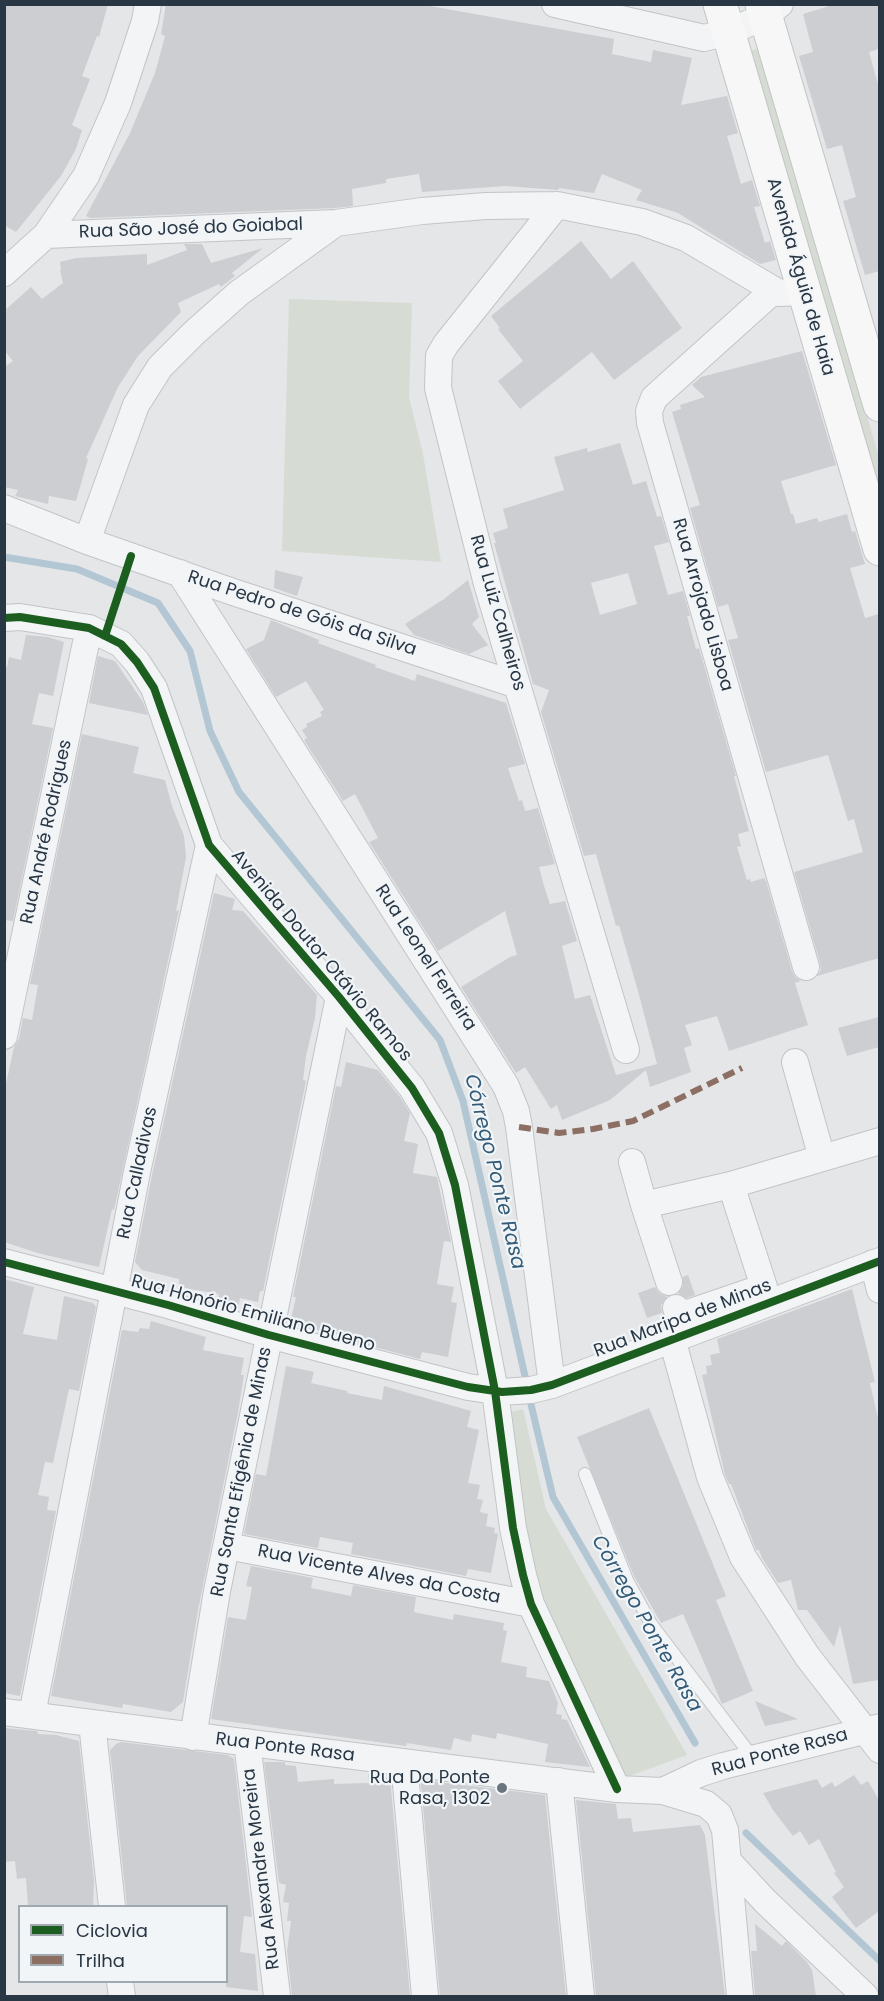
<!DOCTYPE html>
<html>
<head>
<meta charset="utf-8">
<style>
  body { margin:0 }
  #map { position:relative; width:884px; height:2001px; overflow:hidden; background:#e4e6e8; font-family:Poppins,sans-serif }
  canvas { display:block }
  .frame { position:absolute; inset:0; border:6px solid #293643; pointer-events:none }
  .legend { position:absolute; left:18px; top:1905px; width:210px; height:78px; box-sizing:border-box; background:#f1f5f8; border:2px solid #a1a9b0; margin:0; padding:8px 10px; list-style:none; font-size:18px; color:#293643 }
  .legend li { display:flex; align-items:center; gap:12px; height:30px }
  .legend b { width:30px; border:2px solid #a1a9b0 }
</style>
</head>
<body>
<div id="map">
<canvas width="884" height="2001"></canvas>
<div class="frame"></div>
<ul class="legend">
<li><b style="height:8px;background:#1b5e20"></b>Ciclovia</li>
<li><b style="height:8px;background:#8d6e63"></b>Trilha</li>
</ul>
</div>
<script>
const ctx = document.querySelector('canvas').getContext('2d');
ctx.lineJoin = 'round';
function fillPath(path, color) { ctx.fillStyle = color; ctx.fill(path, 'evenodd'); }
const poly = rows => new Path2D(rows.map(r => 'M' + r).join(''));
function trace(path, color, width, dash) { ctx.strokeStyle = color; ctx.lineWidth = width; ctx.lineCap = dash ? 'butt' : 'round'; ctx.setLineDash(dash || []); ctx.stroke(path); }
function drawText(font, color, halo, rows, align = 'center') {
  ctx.font = font + ' Poppins,sans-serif'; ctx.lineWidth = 4.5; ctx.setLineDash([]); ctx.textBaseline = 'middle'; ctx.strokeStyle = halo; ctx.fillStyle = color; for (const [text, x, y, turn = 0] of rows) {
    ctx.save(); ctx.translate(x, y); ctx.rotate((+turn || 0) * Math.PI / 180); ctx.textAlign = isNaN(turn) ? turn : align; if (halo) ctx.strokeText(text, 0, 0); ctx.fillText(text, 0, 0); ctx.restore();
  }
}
const green = poly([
  [760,48,879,457,879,493,750,51],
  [289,299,412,303,409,397,423,454,441,562,282,551],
  [523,1409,546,1509,687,1755,624,1778,532,1581,507,1413]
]);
const stream = poly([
  [4,557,77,569,158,603,190,651,210,731,239,792,440,1040,463,1101,527,1385],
  [529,1396,553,1497,695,1743],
  [746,1833,880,1961]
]);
const building = poly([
  [4,4,108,4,99,37,97,36,82,76,90,79,72,125,82,130,76,149,61,176,16,232,4,225],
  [166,4,419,4,614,39,612,54,651,62,653,50,692,58,681,105,727,96,738,133,727,136,741,184,752,180,760,206,754,207,765,243,770,241,776,260,760,264,678,213,636,200,642,190,602,174,594,193,559,188,558,190,506,186,422,192,419,174,386,179,386,183,352,189,353,206,335,208,90,218,86,216,130,133,155,73,165,36,161,34],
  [836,4,879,4,879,49,869,52,879,88,879,271,865,275,843,201,856,197,842,145,827,149,799,56,813,52,803,14],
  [581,241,611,279,633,261,682,328,614,380,592,352,520,409,498,381,523,361,498,329,500,328,491,316],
  [184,244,202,244,211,263,263,248,232,273,235,276,221,287,219,284,178,303,181,312,138,356,118,387,86,458,88,459,76,501,49,496,48,504,15,496,18,490,4,487,4,367,13,361,4,350,4,311,31,287,42,299,63,283,60,270,61,270,60,262,76,258,147,254,147,265,187,250],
  [802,351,836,465,781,481,791,514,793,514,796,524,817,518,819,522,847,514,852,532,855,531,865,564,850,568,865,618,879,614,879,958,817,976,821,970,820,963,794,872,863,852,854,819,848,821,828,755,766,772,728,640,738,638,728,604,718,607,690,508,700,505,672,412,681,409,680,405,705,397,692,385,701,377],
  [620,443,633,485,646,481,657,517,661,516,669,542,654,546,668,595,683,591,690,616,687,616,696,649,699,648,736,776,734,776,749,831,738,834,741,846,737,847,747,880,750,879,751,882,764,878,766,881,792,971,795,977,801,981,795,983,808,1025,729,1051,717,1016,685,1025,692,1045,684,1048,691,1072,650,1087,646,1070,610,1100,562,1120,557,1105,551,1109,525,1067,516,1073,461,987,510,957,517,955,505,911,438,951,369,842,378,838,355,794,343,801,304,740,307,738,302,730,307,727,306,724,322,716,320,712,324,710,306,681,276,697,246,649,264,640,271,620,319,640,318,643,376,665,375,667,415,681,417,674,506,703,525,764,508,768,519,801,522,800,525,811,538,808,555,864,539,867,544,886,550,904,565,901,577,941,562,946,575,999,590,995,616,1075,657,1064,638,991,619,925,616,926,596,854,584,856,541,712,549,690,533,684,494,543,496,543,493,533,508,528,503,509,564,490,554,457,587,448,588,452],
  [628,573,637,604,600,615,591,583],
  [275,570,303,577,297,596,274,588],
  [468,580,479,617,472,624,488,645,469,654,414,635,405,624,444,599],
  [26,635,48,637,64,642,53,696,39,693,32,724,53,728,13,921,4,920,4,666,7,667,9,657,21,660],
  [98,656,115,661,143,702,148,715,89,703],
  [82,734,139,747,133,773,165,780,172,806,184,836,186,857,176,911,179,910,114,1210,112,1209,99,1267,41,1254,4,1242,4,1162,6,1152,4,1152,4,1093,14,1047,19,1039,23,1018,32,1020,38,985,30,984],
  [214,893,235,899,232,910,243,911,317,995,315,1018,306,1056,303,1080,306,1081,263,1291,260,1291,258,1302,240,1298,238,1309,217,1303,219,1294,179,1287,179,1279,142,1270,135,1262,152,1175],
  [879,1017,879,1047,847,1056,838,1028],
  [346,1062,378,1070,400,1097,410,1113,404,1141,418,1144,413,1173,437,1177,451,1242,444,1241,437,1284,454,1287,451,1302,457,1303,448,1357,422,1352,420,1359,347,1340,348,1337,290,1324,296,1297,293,1297,336,1086,341,1087],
  [688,1275,695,1295,686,1298,678,1293,683,1286,683,1277],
  [4,1279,34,1287,23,1334,57,1340,64,1296,93,1303,96,1307,79,1391,69,1389,53,1463,45,1462,38,1495,49,1497,47,1510,56,1511,20,1696,4,1693],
  [655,1287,659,1293,667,1297,661,1305,662,1313,647,1318,638,1293],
  [852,1289,875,1382,870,1383,879,1423,879,1680,853,1684,840,1625,834,1647,807,1610,798,1610,791,1580,778,1583,762,1558,759,1550,756,1550,731,1484,729,1484,725,1475,702,1375,707,1374,706,1366,712,1365,710,1355,720,1353,717,1339],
  [151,1321,206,1337,203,1350,244,1358,241,1375,244,1375,238,1412,198,1610,183,1702,171,1712,123,1704,122,1708,51,1696,122,1330,138,1332,140,1328,149,1329],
  [286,1366,314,1372,311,1383,347,1391,347,1393,382,1400,384,1386,471,1411,467,1427,479,1430,468,1483,480,1485,477,1499,483,1500,480,1512,488,1514,486,1526,495,1528,494,1533,498,1534,491,1573,468,1569,466,1576,351,1554,353,1543,320,1537,318,1548,244,1534,256,1474,266,1476],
  [649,1408,726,1596,716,1600,753,1691,722,1704,683,1614,661,1623,634,1576,577,1437],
  [251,1566,313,1578,311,1588,351,1596,353,1585,416,1597,414,1612,453,1620,454,1614,504,1623,503,1630,507,1631,501,1662,527,1667,526,1677,549,1681,558,1703,556,1714,562,1715,561,1719,567,1720,590,1767,545,1762,548,1744,497,1733,496,1739,472,1734,471,1742,454,1738,451,1750,407,1743,406,1746,211,1719,228,1617,246,1620,252,1587,246,1586],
  [755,1701,798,1719,765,1726],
  [4,1728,37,1731,38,1734,56,1735,79,1741,94,1881,93,1906,28,1906,26,1878,17,1879,15,1861,4,1862],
  [121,1742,228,1755,234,1759,252,1917,244,1916,240,1952,255,1954,258,1991,226,1987,226,1906,127,1906,110,1750,116,1744],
  [264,1762,285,1762,285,1765,296,1766,298,1782,334,1779,334,1784,369,1783,368,1774,390,1778,410,1996,292,1996,287,1951,291,1921,287,1921,289,1903,283,1902,286,1885,279,1883],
  [854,1775,861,1785,868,1781,879,1800,879,1911,856,1928,832,1897,844,1887,834,1873,836,1872,819,1839,809,1845,800,1831,793,1836,773,1810,763,1793,817,1779,822,1788,832,1782,835,1787],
  [422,1780,545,1795,566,1996,440,1996,421,1784],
  [576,1800,616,1804,618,1819,631,1818,633,1832,700,1825,705,1835,725,1996,596,1996],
  [755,1924,782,1946,786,1941,807,1962,812,1970,816,1996,755,1996,751,1951,757,1951]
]);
const service = poly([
  [585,1474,627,1580,651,1624,753,1758]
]);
const minor = poly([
  [555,4,704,38,729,32,765,16,780,4],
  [557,205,446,344,439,356,438,388,487,584,626,1050],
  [46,235,336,223,422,211,486,206,557,205,642,222,686,238,779,293,804,292],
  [4,273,46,235,86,176,118,103,145,21,148,4],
  [774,290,654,398,649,411,650,423,806,967],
  [4,508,87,541,233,592,517,685],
  [87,541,136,405,160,367,194,333,239,293,336,223],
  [180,573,506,1086,516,1111,519,1127,552,1385],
  [4,618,20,617,89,628,121,644,137,662,154,688,209,845,339,997,412,1088,439,1133,455,1185,495,1391,513,1528,523,1575,531,1604,617,1789],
  [4,1036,89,628],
  [795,1062,822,1158],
  [632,1162,644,1205,669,1282],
  [644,1205,731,1185,880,1141],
  [4,1262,168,1305,269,1335,468,1387,502,1392,531,1390,552,1385,880,1261],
  [873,1263,880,1290],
  [676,1308,679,1316,764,1287,731,1185],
  [672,1339,710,1477,743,1557,807,1656,880,1750],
  [227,1546,531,1604],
  [4,1712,617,1789,663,1791,701,1773,723,1766,880,1727],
  [32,1715,137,1172,209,845],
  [92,1723,112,1906],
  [193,1737,217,1591,339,997],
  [247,1742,277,1996],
  [404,1762,425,1996],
  [559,1781,581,1996],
  [663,1791,706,1804,719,1815,725,1830,740,1996],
  [729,1862,765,1901,865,1996],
  [120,1982,122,1996]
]);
const secondary = poly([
  [720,4,880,549],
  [762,4,880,405]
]);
const quiet = poly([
  [519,1127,559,1133,593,1129,633,1121,742,1068]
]);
const cycleway = poly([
  [4,618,20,617,89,628,121,644,137,662,154,688,209,845,339,997,412,1088,439,1133,455,1185,495,1391,513,1528,523,1575,531,1604,617,1789],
  [105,636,131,556],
  [4,1262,168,1305,269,1335,468,1387,502,1392,531,1390,552,1385,880,1261]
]);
const markers = [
  [502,1788,6,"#6a747d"]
];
const streetNames = [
  ["Rua São José do Goiabal",191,229,-2],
  ["Avenida Águia de Haia",800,277,74],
  ["Rua Arrojado Lisboa",702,605,74],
  ["Rua Luiz Calheiros",497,613,74],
  ["Rua Pedro de Góis da Silva",302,614,18],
  ["Rua André Rodrigues",47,832,-78],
  ["Avenida Doutor Otávio Ramos",321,956,50],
  ["Rua Leonel Ferreira",425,958,57],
  ["Rua Calladivas",138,1173,-78],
  ["Rua Honório Emiliano Bueno",253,1314,15],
  ["Rua Maripa de Minas",683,1319,-21],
  ["Rua Santa Efigênia de Minas",242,1472,-79],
  ["Rua Vicente Alves da Costa",379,1575,11],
  ["Rua Ponte Rasa",285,1748,7],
  ["Rua Ponte Rasa",780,1753,-15],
  ["Rua Alexandre Moreira",262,1869,-97]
];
const poiNames = [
  ["Rua Da Ponte",490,1778],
  ["Rasa, 1302",490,1799]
];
const waterNames = [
  ["Córrego Ponte Rasa",494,1172,76],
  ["Córrego Ponte Rasa",646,1624,60]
];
fillPath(green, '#d6dcd4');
trace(stream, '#b2c6d4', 7);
fillPath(building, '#ccced1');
trace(service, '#c2c4c6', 14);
trace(minor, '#c2c4c6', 28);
trace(secondary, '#c2c4c6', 35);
trace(service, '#f3f4f5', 12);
trace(minor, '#f3f4f5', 26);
trace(secondary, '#f7f7f7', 33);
trace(quiet, '#8d6e63', 6, [12, 6]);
trace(cycleway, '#1b5e20', 8);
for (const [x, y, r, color] of markers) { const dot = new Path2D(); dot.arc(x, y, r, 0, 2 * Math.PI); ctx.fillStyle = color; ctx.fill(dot); trace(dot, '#f1f5f8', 2); }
drawText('18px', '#293643', '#f1f5f8', streetNames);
drawText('18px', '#293643', '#f1f5f8', poiNames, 'right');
drawText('italic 20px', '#335b77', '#f1f5f8', waterNames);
</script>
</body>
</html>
